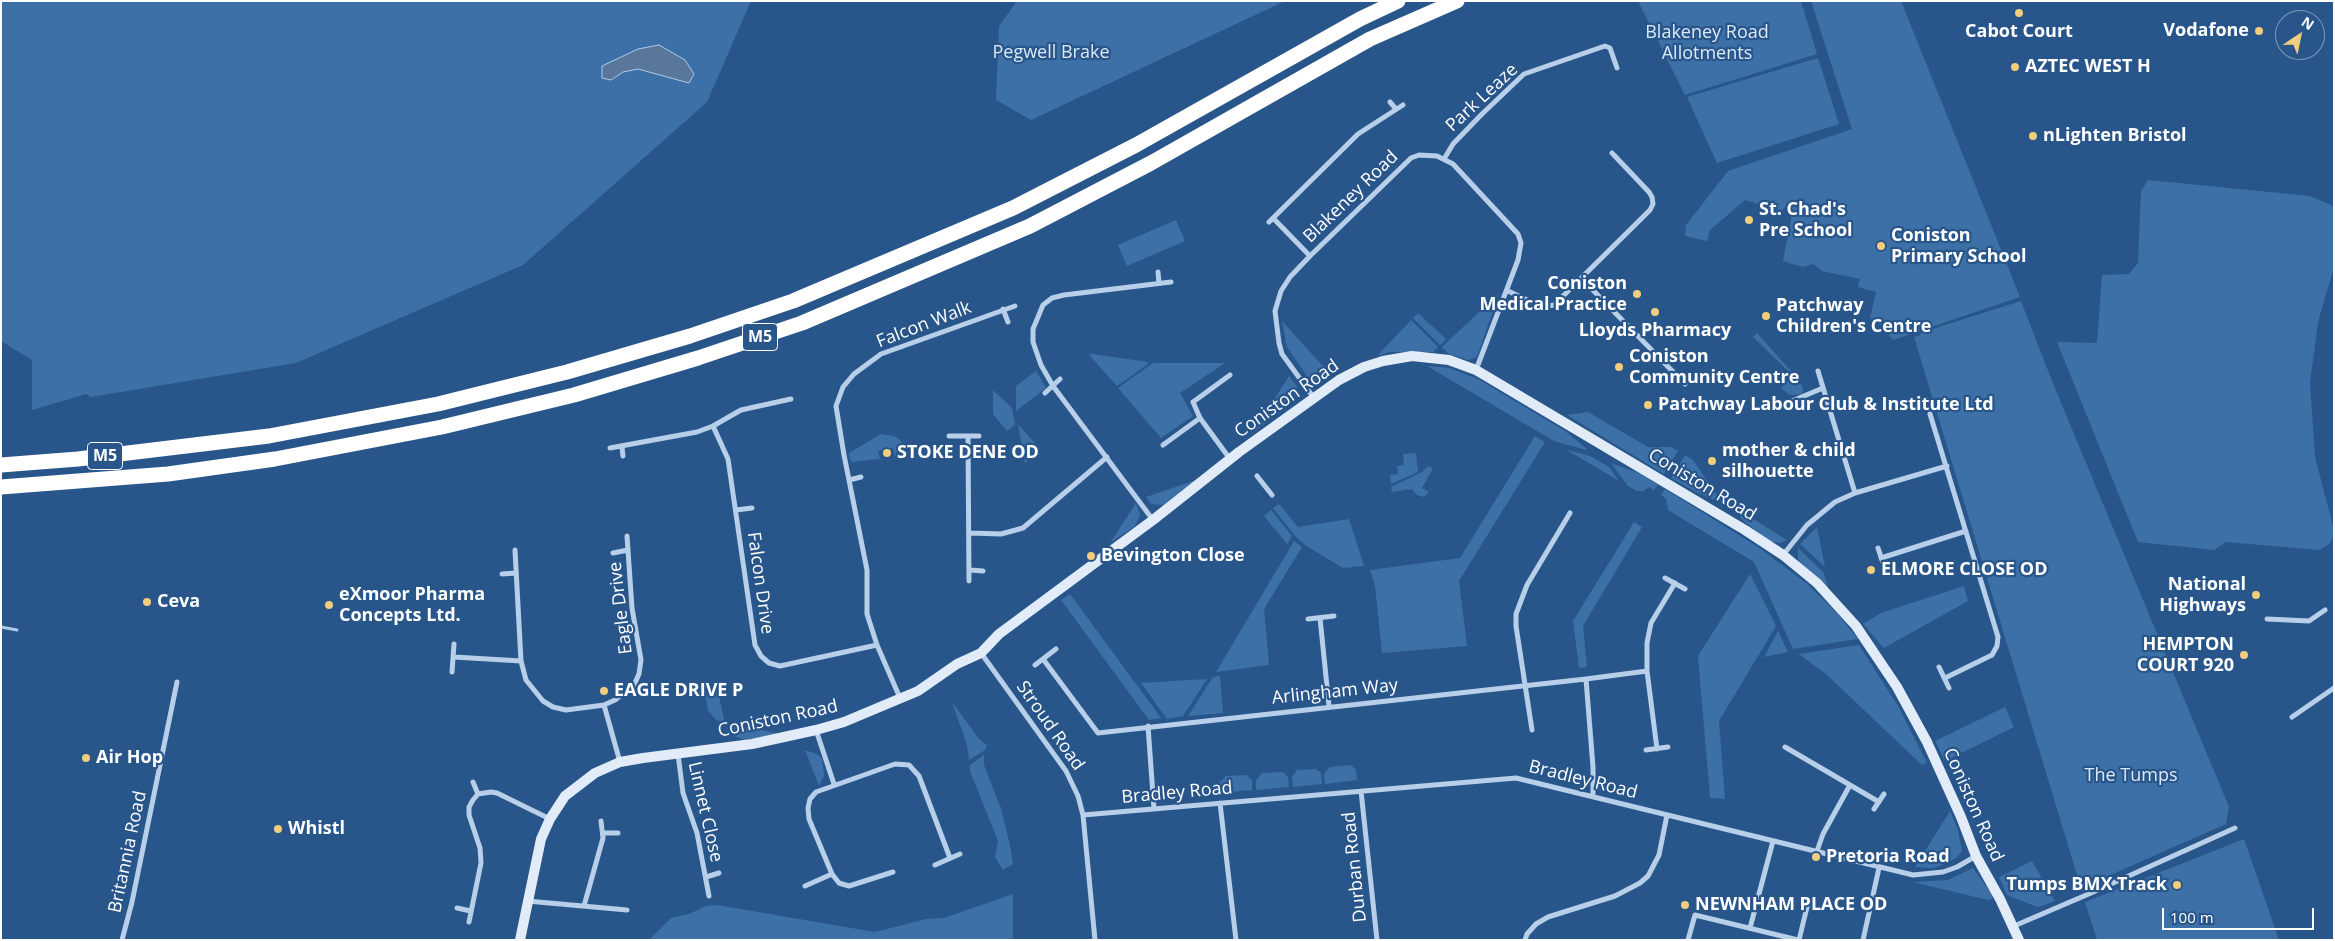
<!DOCTYPE html>
<html>
<head>
<meta charset="utf-8">
<style>
  body { margin:0 }
  #map { position:relative; width:2335px; height:941px; overflow:hidden; background:#28568b; font-family:"Open Sans",sans-serif }
  canvas { display:block }
  .frame { position:absolute; inset:0; border:2px solid #fff; pointer-events:none }
  .north { position:absolute; left:2275px; top:10px; width:50px; height:50px; box-sizing:border-box; background:#28568b; border:1px solid #7e9ab9; border-radius:50%; rotate:34deg; font-size:14px; font-weight:700; line-height:20px; text-align:center; color:#fff }
  .north::after { content:''; display:block; margin:auto; width:18px; height:22px; background:#f1cd7d; clip-path:polygon(50% 0,100% 100%,50% 72%,0 100%) }
  .scale { position:absolute; left:2162px; top:908px; width:152px; height:22px; box-sizing:border-box; border:2px solid #fff; border-top:0; padding-left:6px; font-size:15px; line-height:18px; white-space:nowrap; color:#fff; -webkit-text-stroke:4px #28568b; paint-order:stroke }
</style>
</head>
<body>
<div id="map">
<canvas width="2335" height="941"></canvas>
<div class="frame"></div>
<div class="north">N</div>
<div class="scale">100 m</div>
</div>
<script>
const ctx = document.querySelector('canvas').getContext('2d');
ctx.lineJoin = 'round';
function fillPath(path, color) { ctx.fillStyle = color; ctx.fill(path, 'evenodd'); }
const poly = rows => new Path2D(rows.map(r => 'M' + r).join(''));
function trace(path, color, width, dash) { ctx.strokeStyle = color; ctx.lineWidth = width; ctx.lineCap = dash ? 'butt' : 'round'; ctx.setLineDash(dash || []); ctx.stroke(path); }
function drawText(font, color, halo, rows, align = 'center') {
  ctx.font = font + ' "Open Sans",sans-serif'; ctx.lineWidth = 4.5; ctx.setLineDash([]); ctx.textBaseline = 'middle'; ctx.strokeStyle = halo; ctx.fillStyle = color; for (const [text, x, y, turn = 0] of rows) {
    ctx.save(); ctx.translate(x, y); ctx.rotate((+turn || 0) * Math.PI / 180); ctx.textAlign = isNaN(turn) ? turn : align; if (halo) ctx.strokeText(text, 0, 0); ctx.fillText(text, 0, 0); ctx.restore();
  }
}
const green = poly([
  [1,1,751,1,707,102,523,265,296,363,91,397,86,394,32,410,32,360,1,341],
  [1017,1,1285,1,1031,120,996,100,999,26],
  [1638,1,1801,1,1817,54,1685,95],
  [1811,1,1901,1,2020,297,1893,340,1877,321,1870,318,1876,292,1858,287,1860,279,1822,271,1813,264,1803,267,1783,261,1793,209,1785,207,1782,211,1745,200,1710,230,1707,241,1685,236,1686,225,1728,171,1852,129],
  [1818,58,1839,124,1717,163,1687,97],
  [2148,180,2310,196,2331,205,2334,208,2334,267,2318,322,2310,383,2315,457,2334,530,2334,536,2329,544,2320,550,2226,542,2214,550,2138,542,2057,342,2097,343,2102,275,2129,274,2138,263,2141,191],
  [1176,220,1185,241,1127,266,1118,245],
  [1499,293,1477,357,1469,360,1449,354,1442,347],
  [2021,301,2052,381,2229,807,2226,824,2081,888,1914,337,1921,335,1920,333],
  [1418,313,1446,339,1440,345,1413,318],
  [1411,320,1438,347,1433,352,1389,352,1377,356],
  [1282,321,1331,375,1319,382,1307,376,1287,347],
  [1757,333,1799,380,1803,389,1802,394,1790,395,1781,388,1793,376,1753,337],
  [1092,354,1148,362,1148,364,1117,386,1089,355],
  [1153,363,1225,363,1180,393,1193,416,1161,438,1118,388],
  [1427,366,1449,368,1478,379,1565,431,1587,449,1586,450,1554,441],
  [1036,371,1046,388,1016,411,1016,386],
  [1289,376,1297,387,1297,393,1293,401,1253,433],
  [993,390,1012,408,1015,425,1007,431,993,414],
  [1588,412,1648,447,1671,447,1678,451,1664,474,1567,415],
  [1018,424,1040,449,1025,463,1018,425],
  [881,434,894,436,900,440,907,454,895,456,893,448,878,451,880,459,851,462,849,453],
  [1535,436,1545,442,1459,581,1467,646,1382,653,1375,586,1370,570,1460,558],
  [1567,450,1590,456,1609,467,1619,481],
  [1416,453,1418,472,1391,484,1390,475,1398,474,1397,466,1404,465,1403,454],
  [1685,455,1693,460,1722,503,1696,492,1671,478],
  [1611,463,1641,474,1658,485,1654,490,1649,487,1643,491,1637,491,1628,486],
  [1428,466,1433,468,1422,488,1429,492,1424,497,1417,495,1412,489,1392,492,1391,487,1422,472],
  [1196,480,1163,505,1151,504,1146,497],
  [1665,489,1758,547,1806,583,1836,612,1858,639,1793,649,1754,562,1668,510,1666,499,1661,495],
  [1136,503,1140,515,1135,526,1110,543],
  [1279,504,1298,527,1349,519,1364,566,1343,568,1305,545,1295,536,1273,508],
  [1271,510,1292,536,1287,544,1264,516],
  [1741,515,1750,517,1787,540,1780,543,1770,542,1740,518],
  [1634,522,1642,527,1583,626,1587,667,1579,668,1573,621],
  [1817,527,1825,567,1800,544],
  [1294,541,1302,547,1264,609,1269,665,1216,672],
  [1798,548,1824,573,1828,588,1800,564,1798,559],
  [1750,574,1776,626,1719,721,1725,799,1710,798,1698,656],
  [1964,586,1968,601,1884,648,1863,624,1881,613],
  [1070,594,1161,718,1149,720,1061,600],
  [1778,631,1788,652,1764,657],
  [1859,645,1898,706,1927,763,1922,765,1827,675,1799,654],
  [1220,676,1223,713,1188,716,1213,677],
  [1207,679,1183,716,1167,719,1141,683],
  [714,690,718,691,725,724,715,719,708,710,705,693],
  [952,702,979,739,987,745,985,750,969,760,967,745],
  [2005,707,2014,727,1945,761,1935,741],
  [735,725,740,725,779,734,744,740,732,735,727,728],
  [805,750,817,754,822,759,824,775,819,786],
  [984,755,984,765,1001,809,1010,845,1013,864,1003,870,995,857,998,841,970,771,970,765],
  [1351,765,1356,770,1357,780,1325,784,1324,774,1330,767],
  [1316,769,1321,773,1322,784,1293,787,1292,777,1297,770],
  [1283,772,1288,777,1289,787,1256,790,1256,780,1262,773],
  [1246,775,1252,780,1252,790,1220,793,1219,783,1226,776],
  [1950,811,1958,830,1962,851,1956,858,1945,864,1933,868,1915,867],
  [2244,839,2279,940,2097,940,2085,902],
  [2032,861,2055,901,2042,906,2037,907,2007,895,1999,877],
  [1973,868,1993,896,1991,899,1988,900,1913,882,1948,880],
  [1013,894,1013,940,649,940,671,918,689,914,706,906,717,905,875,932,926,919,944,918]
]);
const water = poly([
  [659,45,685,60,694,74,689,83,638,69,623,72,611,80,602,78,602,66,638,49,659,45]
]);
const stream = poly([
  [1,627,17,630]
]);
const street = poly([
  [1390,102,1396,109],
  [1444,159,1453,144,1482,114,1524,74,1605,46,1610,48,1617,68],
  [1273,218,1310,256],
  [1269,222,1358,134,1403,105],
  [1158,272,1159,283],
  [1582,279,1685,384],
  [1508,291,1542,307,1554,305,1650,210,1653,204,1652,197,1649,192,1612,153],
  [1003,309,1008,322],
  [1818,371,1855,493],
  [1045,393,1060,379],
  [1314,398,1282,354,1279,343,1275,311,1281,291,1290,277,1310,256,1411,158,1419,155,1437,156,1453,164,1518,234,1521,243,1518,260,1476,370],
  [1785,404,1823,388],
  [1930,414,1998,637,1997,646,1992,655,1945,678],
  [713,426,728,459,755,645,761,656,769,663,780,666,877,645],
  [949,436,979,436],
  [968,436,969,581],
  [1163,445,1200,418],
  [622,447,623,456],
  [610,448,697,432,713,426,741,410,791,399],
  [1230,459,1200,418,1193,402,1230,375],
  [1257,476,1272,495],
  [849,480,861,477],
  [736,510,752,508],
  [1153,520,1053,386,1041,365,1033,342,1033,329,1043,305,1052,298,1064,295,1171,282],
  [970,533,1001,534,1023,528,1107,457],
  [1878,548,1885,569],
  [515,550,521,661,526,680,543,701,553,707,566,710,604,705,615,700,634,685,639,674,641,660,632,608,627,536],
  [613,553,628,550],
  [1783,555,1807,525,1835,502,1855,493,1947,466],
  [1881,558,1966,531],
  [970,570,983,571],
  [502,574,516,573],
  [1665,578,1685,589],
  [1320,618,1329,706],
  [1308,619,1334,616],
  [2267,619,2309,621,2325,610],
  [981,653,1066,771,1078,796,1083,815,1095,940],
  [454,657,521,661],
  [1043,659,1098,733,1586,679,1647,671],
  [1035,665,1056,649],
  [1939,667,1949,688],
  [452,672,454,644],
  [1586,679,1593,767,1593,795],
  [900,698,877,645,867,614,867,570,844,455,836,406,843,387,854,374,881,354,1015,306],
  [604,705,620,762],
  [2292,717,2334,688],
  [1148,726,1154,809],
  [816,730,834,784],
  [1532,730,1516,626,1516,614,1527,585,1570,513],
  [1785,747,1879,802],
  [1657,749,1647,671,1647,643,1651,623,1675,583],
  [1646,750,1668,747],
  [678,754,683,793,697,833,709,896],
  [473,782,478,794],
  [1361,791,1377,940],
  [1220,803,1236,940],
  [1874,809,1884,794],
  [1083,815,1516,778,1913,875,1943,872,1957,867,1976,856],
  [603,833,618,833],
  [1817,851,1823,834,1850,785],
  [935,865,960,854],
  [893,872,849,886,839,883,832,874,809,819,808,808,810,799,816,792,895,764,909,765,919,776,950,858],
  [706,877,719,873],
  [805,886,832,874],
  [527,901,627,910],
  [584,906,603,838,601,821],
  [457,908,471,911],
  [469,922,481,863,480,848,469,815,469,807,473,800,478,794,491,792,497,793,550,819],
  [2014,926,2091,893,2235,828],
  [1750,928,1773,841],
  [122,940,132,902,177,682],
  [1525,940,1527,934,1536,924,1548,917,1615,896,1640,883,1648,876,1659,855,1667,815],
  [1688,940,1695,915,1798,940],
  [1799,940,1809,899],
  [1863,940,1879,868]
]);
const secondary = poly([
  [520,940,541,839,550,819,565,796,595,773,620,762,643,758,752,744,816,730,844,722,918,691,957,664,981,653,999,634,1153,520,1239,452,1339,380,1364,367,1383,361,1412,356,1449,360,1476,370,1745,530,1783,555,1817,583,1856,626,1897,687,1927,742,1961,817,1976,856,2000,899,2019,940]
]);
const highway = poly([
  [1,465,78,459,269,436,438,404,567,372,690,336,793,301,1013,208,1136,145,1360,19,1398,1],
  [1,487,168,474,275,459,442,427,574,395,698,358,802,323,1030,226,1151,163,1370,39,1457,1]
]);
const markers = [
  [2019,13,5,"#f1cd7d"],
  [2259,31,5,"#f1cd7d"],
  [2015,67,5,"#f1cd7d"],
  [2033,136,5,"#f1cd7d"],
  [1749,220,5,"#f1cd7d"],
  [1881,246,5,"#f1cd7d"],
  [1637,294,5,"#f1cd7d"],
  [1655,312,5,"#f1cd7d"],
  [1766,316,5,"#f1cd7d"],
  [1619,367,5,"#f1cd7d"],
  [1648,405,5,"#f1cd7d"],
  [887,453,5,"#f1cd7d"],
  [1712,461,5,"#f1cd7d"],
  [1091,556,5,"#f1cd7d"],
  [1871,570,5,"#f1cd7d"],
  [2256,595,5,"#f1cd7d"],
  [147,602,5,"#f1cd7d"],
  [329,605,5,"#f1cd7d"],
  [2244,655,5,"#f1cd7d"],
  [604,691,5,"#f1cd7d"],
  [86,758,5,"#f1cd7d"],
  [278,829,5,"#f1cd7d"],
  [1816,857,5,"#f1cd7d"],
  [2177,885,5,"#f1cd7d"],
  [1685,905,5,"#f1cd7d"]
];
const shields = [
  [760,337,35],
  [105,456,35]
];
const shieldNames = [
  ["M5",760,337],
  ["M5",105,456]
];
const poiNames = [
  ["Vodafone",2249,31,"right"],
  ["Cabot Court",2019,32,"center"],
  ["AZTEC WEST H",2025,67],
  ["nLighten Bristol",2043,136],
  ["St. Chad's",1759,210],
  ["Pre School",1759,231],
  ["Coniston",1891,236],
  ["Primary School",1891,257],
  ["Coniston",1627,284,"right"],
  ["Medical Practice",1627,305,"right"],
  ["Patchway",1776,306],
  ["Children's Centre",1776,327],
  ["Lloyds Pharmacy",1655,331,"center"],
  ["Coniston",1629,357],
  ["Community Centre",1629,378],
  ["Patchway Labour Club & Institute Ltd",1658,405],
  ["mother & child",1722,451],
  ["silhouette",1722,472],
  ["STOKE DENE OD",897,453],
  ["Bevington Close",1101,556],
  ["ELMORE CLOSE OD",1881,570],
  ["National",2246,585,"right"],
  ["Highways",2246,606,"right"],
  ["eXmoor Pharma",339,595],
  ["Concepts Ltd.",339,616],
  ["Ceva",157,602],
  ["HEMPTON",2234,645,"right"],
  ["COURT 920",2234,666,"right"],
  ["EAGLE DRIVE P",614,691],
  ["Air Hop",96,758],
  ["Whistl",288,829],
  ["Pretoria Road",1826,857],
  ["Tumps BMX Track",2167,885,"right"],
  ["NEWNHAM PLACE OD",1695,905]
];
const parkNames = [
  ["Blakeney Road",1707,33],
  ["Allotments",1707,54],
  ["Pegwell Brake",1051,53],
  ["The Tumps",2131,776]
];
const streetNames = [
  ["Park Leaze",1482,98,-43],
  ["Blakeney Road",1351,197,-44],
  ["Falcon Walk",924,325,-21],
  ["Coniston Road",1287,399,-35],
  ["Coniston Road",1702,485,31],
  ["Falcon Drive",760,583,82],
  ["Eagle Drive",621,608,-97],
  ["Arlingham Way",1335,692,-6],
  ["Coniston Road",778,719,-12],
  ["Stroud Road",1050,726,55],
  ["Bradley Road",1583,780,14],
  ["Bradley Road",1177,793,-5],
  ["Coniston Road",1973,805,66],
  ["Linnet Close",705,812,77],
  ["Britannia Road",128,852,-78],
  ["Durban Road",1355,867,-96]
];
fillPath(green, '#3d70a7');
fillPath(water, '#58779b');
trace(water, '#accaea', 1);
trace(stream, '#accaea', 3);
trace(street, '#b7cfe9', 5);
trace(secondary, '#e1ecf8', 10);
trace(highway, '#fff', 15);
for (const [x, y, r, color] of markers) { const dot = new Path2D(); dot.arc(x, y, r, 0, 2 * Math.PI); ctx.fillStyle = color; ctx.fill(dot); trace(dot, '#28568b', 2); }
for (const [x, y, w] of shields) { const box = new Path2D(); box.roundRect(x - w / 2, y - 13.5, w, 27, 4); ctx.fillStyle = '#28568b'; ctx.fill(box); trace(box, '#fff', 1); }
drawText('bold 16px', '#fff', null, shieldNames);
drawText('bold 18px', '#fff', '#28568b', poiNames, 'left');
drawText('18px', '#dbe9f7', '#28568b', parkNames);
drawText('18px', '#fff', '#28568b', streetNames);
</script>
</body>
</html>
